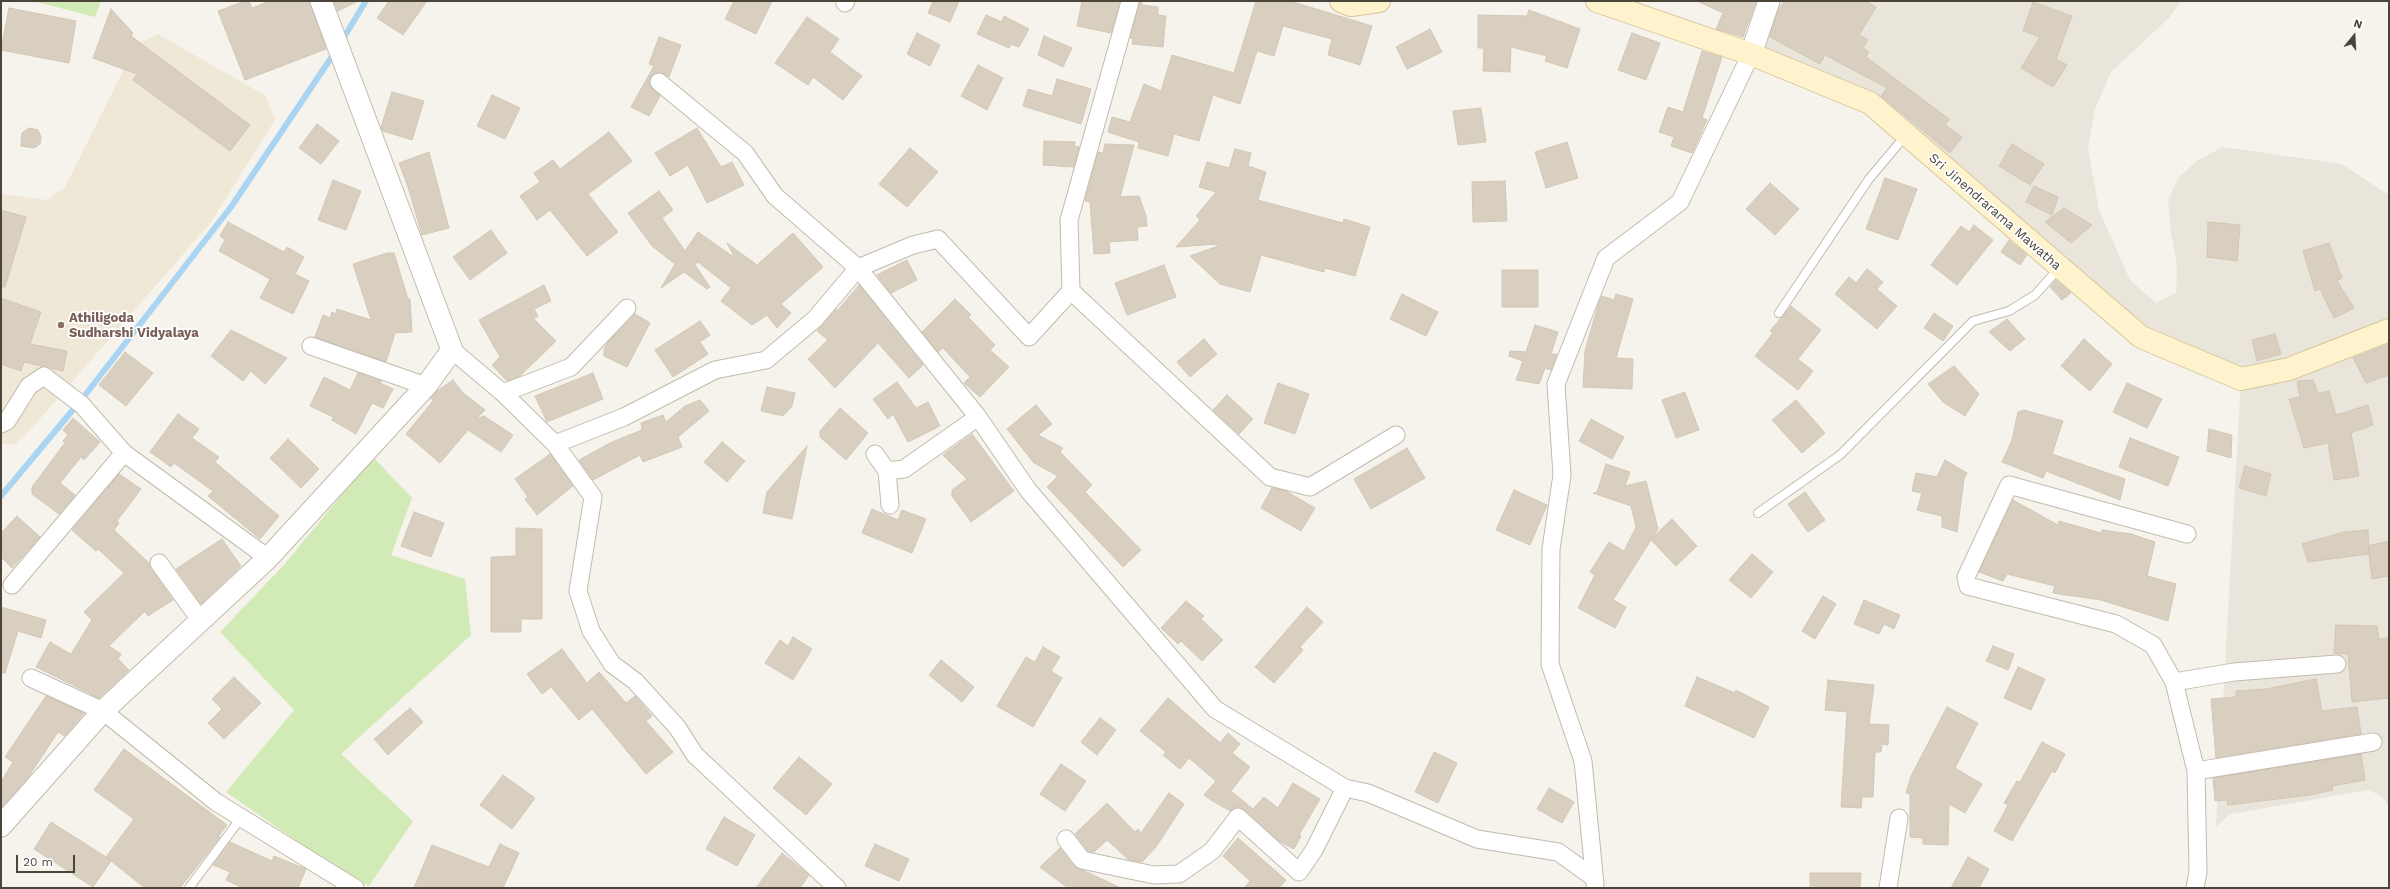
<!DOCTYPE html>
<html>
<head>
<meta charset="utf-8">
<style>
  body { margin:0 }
  #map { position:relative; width:2390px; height:889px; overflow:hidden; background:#f6f3ec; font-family:"Work Sans",sans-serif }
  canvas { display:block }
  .frame { position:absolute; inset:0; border:2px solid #4b4439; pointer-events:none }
  .north { position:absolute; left:2334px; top:16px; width:40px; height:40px; -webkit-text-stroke:3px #fff; paint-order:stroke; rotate:18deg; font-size:11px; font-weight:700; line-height:16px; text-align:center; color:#4b4439 }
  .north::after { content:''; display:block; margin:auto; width:14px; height:18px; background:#4b4439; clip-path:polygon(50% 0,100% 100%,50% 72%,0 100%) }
  .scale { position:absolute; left:16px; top:855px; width:59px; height:18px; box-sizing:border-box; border:2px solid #4b4439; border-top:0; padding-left:5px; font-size:12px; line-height:14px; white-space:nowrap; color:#4b4439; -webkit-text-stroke:3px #fff; paint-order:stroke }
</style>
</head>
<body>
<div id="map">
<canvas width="2390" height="889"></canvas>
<div class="frame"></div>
<div class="north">N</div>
<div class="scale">20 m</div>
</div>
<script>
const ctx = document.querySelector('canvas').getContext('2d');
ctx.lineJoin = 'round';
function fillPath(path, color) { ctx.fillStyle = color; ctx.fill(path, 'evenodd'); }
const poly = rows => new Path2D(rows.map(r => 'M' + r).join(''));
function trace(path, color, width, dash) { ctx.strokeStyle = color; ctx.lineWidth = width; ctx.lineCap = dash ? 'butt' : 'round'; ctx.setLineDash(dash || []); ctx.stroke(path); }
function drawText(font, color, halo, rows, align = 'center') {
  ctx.font = font + ' "Work Sans",sans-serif'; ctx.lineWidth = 3.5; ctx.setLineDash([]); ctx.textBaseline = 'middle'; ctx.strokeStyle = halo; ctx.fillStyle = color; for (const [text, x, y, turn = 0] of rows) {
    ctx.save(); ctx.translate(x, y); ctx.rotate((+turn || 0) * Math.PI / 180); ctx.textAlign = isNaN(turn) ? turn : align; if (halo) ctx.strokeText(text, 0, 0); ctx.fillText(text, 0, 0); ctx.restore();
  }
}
const residential = poly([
  [1769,1,2181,1,2169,18,2111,72,2095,109,2088,148,2099,210,2130,280,2156,303,2176,293,2177,265,2171,233,2168,200,2179,177,2198,160,2223,147,2342,164,2389,195,2389,806,2381,796,2369,790,2230,814,2216,827,2241,379,2141,337,1870,103,1751,54]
]);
const education = poly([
  [158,34,266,96,275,120,211,222,32,428,14,445,1,443,1,194,47,200,65,187,136,45]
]);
const green = poly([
  [33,1,101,1,95,17],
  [373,457,412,498,391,555,465,579,471,635,341,754,413,821,369,886,352,879,226,792,294,710,220,632,283,566]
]);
const stream = poly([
  [341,42,366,1],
  [1,496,82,399,231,207,335,52]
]);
const building = poly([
  [245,1,249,1,252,8,270,1,309,1,326,49,245,80,218,11,245,1],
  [334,1,358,1,338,11,334,1],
  [389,1,427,1,403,35,377,18,389,1],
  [734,1,772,1,756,34,725,19,734,1],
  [933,1,959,1,950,22,928,13,933,1],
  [1082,1,1120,1,1111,33,1077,26,1082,1],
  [1140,1,1142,1,1142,5,1158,7,1158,15,1166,16,1163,47,1132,44,1133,39,1130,38,1140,1],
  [1256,1,1290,1,1372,26,1360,65,1328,55,1332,39,1283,26,1274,56,1257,51,1240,104,1213,95,1199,141,1174,134,1168,156,1138,148,1139,142,1108,132,1112,117,1130,122,1144,84,1161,91,1172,55,1234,73,1256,1],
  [1697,1,1754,1,1756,2,1743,37,1716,29,1723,13,1697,1],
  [1785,1,1866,1,1876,7,1859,35,1868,40,1863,48,1869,52,1866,57,1949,119,1945,125,1962,137,1950,153,1881,96,1887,88,1825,55,1820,64,1770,37,1778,11,1785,1],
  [2033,2,2072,16,2056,59,2067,65,2053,87,2021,68,2040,37,2023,31,2033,2],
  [9,8,76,21,69,63,1,50,9,8],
  [111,9,133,33,131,36,250,125,230,151,133,80,137,74,93,58,111,9],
  [1529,10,1580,29,1567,68,1545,61,1547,56,1511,47,1510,72,1483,71,1484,48,1478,48,1478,15,1527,16,1529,10],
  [986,15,1002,22,1004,16,1029,29,1019,47,1011,44,1009,48,977,34,986,15],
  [807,17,839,39,830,52,862,76,843,100,813,77,808,85,775,63,807,17],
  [1430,29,1442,52,1407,69,1396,47,1430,29],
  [917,33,940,45,930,66,907,54,917,33],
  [1632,33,1660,43,1646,80,1618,70,1632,33],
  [1044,36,1072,48,1063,67,1038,55,1044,36],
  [659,37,681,45,669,77,661,72,656,73,649,80,650,86,660,96,649,116,631,107,654,66,649,64,659,37],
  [1702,51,1722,57,1702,118,1707,120,1692,153,1671,146,1674,137,1659,132,1668,107,1683,112,1702,51],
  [978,65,1003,78,987,110,961,96,978,65],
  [1057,79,1091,89,1081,124,1023,106,1028,89,1052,96,1057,79],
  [392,92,424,101,412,140,383,131,381,127,392,92],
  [492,95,520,108,505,139,477,126,492,95],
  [1481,108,1486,142,1458,145,1453,111,1481,108],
  [317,124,339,141,321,164,299,148,317,124],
  [29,128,38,130,41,137,40,144,34,148,21,146,22,133,29,128],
  [697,128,721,167,732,162,744,185,707,203,688,165,670,176,655,153,697,128],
  [609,132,632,161,588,194,618,232,587,256,550,210,537,220,520,196,540,182,534,173,553,160,560,169,609,132],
  [1044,141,1075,142,1074,146,1079,147,1074,167,1043,165,1044,141],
  [1567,142,1578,178,1546,188,1535,152,1567,142],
  [1105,144,1134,145,1120,197,1139,196,1146,216,1147,226,1137,227,1138,240,1109,242,1110,253,1094,254,1090,202,1085,201,1098,152,1103,153,1105,144],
  [2012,144,2044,164,2030,185,1999,166,2012,144],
  [910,148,938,172,907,207,879,184,910,148],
  [1235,149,1251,153,1248,166,1266,172,1258,200,1343,223,1344,219,1370,227,1355,276,1325,268,1324,272,1261,255,1250,292,1220,284,1190,256,1218,246,1217,244,1176,247,1200,220,1196,216,1216,192,1199,187,1207,162,1229,168,1235,149],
  [429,152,449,228,422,235,408,187,399,163,429,152],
  [1885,178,1917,189,1898,240,1866,229,1885,178],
  [333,180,361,191,346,230,318,220,333,180],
  [1505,181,1507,221,1473,222,1472,182,1505,181],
  [1770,183,1799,209,1775,235,1746,209,1770,183],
  [2034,186,2058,197,2052,215,2026,202,2034,186],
  [659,191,673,210,662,218,685,251,698,232,735,258,727,243,757,265,793,233,823,267,781,304,791,313,777,328,767,315,752,325,721,301,731,288,698,262,695,265,710,287,707,289,684,272,661,288,675,264,652,246,628,213,659,191],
  [2064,208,2092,225,2071,243,2045,222,2064,208],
  [1,210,26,217,5,287,1,287,1,210],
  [228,222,284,252,287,247,304,257,295,274,309,281,293,314,260,298,270,279,219,251,225,240,220,236,228,222],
  [2208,222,2240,225,2237,261,2207,257,2208,222],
  [1974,225,1993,240,1957,285,1931,265,1961,226,1969,232,1974,225],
  [491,230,507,253,470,280,453,257,491,230],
  [2009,240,2027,255,2020,265,2001,252,2009,240],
  [2329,243,2342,278,2337,281,2354,308,2334,318,2320,289,2315,291,2303,251,2329,243],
  [387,253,394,253,408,299,410,299,412,332,395,333,386,362,315,337,323,315,330,318,332,312,336,314,337,309,371,320,353,264,387,253],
  [907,260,917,280,891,293,877,275,907,260],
  [1164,265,1176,297,1127,315,1115,283,1164,265],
  [1867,269,1883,282,1877,289,1897,306,1877,329,1835,294,1849,277,1856,283,1867,269],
  [1502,270,1538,270,1538,307,1502,307,1502,270],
  [2056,280,2071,293,2062,300,2050,287,2056,280],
  [544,285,551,301,534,309,538,316,534,319,556,341,520,376,507,381,492,365,500,357,479,320,544,285],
  [859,285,923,365,909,378,878,343,835,388,808,359,828,340,817,331,836,309,838,310,859,285],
  [1402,294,1438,312,1426,336,1390,319,1402,294],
  [1616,294,1633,299,1616,358,1633,359,1632,389,1583,387,1585,351,1599,302,1602,296,1614,300,1616,294],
  [1,298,41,312,30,344,67,351,63,371,24,362,21,371,1,364,1,298],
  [955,299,971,315,968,317,995,345,990,350,1009,367,980,397,964,383,970,377,943,348,938,352,922,332,955,299],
  [1791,306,1821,330,1798,359,1813,371,1798,390,1755,356,1773,333,1770,331,1791,306],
  [1934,313,1953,326,1943,341,1924,328,1934,313],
  [635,314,650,323,627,367,604,356,604,349,608,342,635,314],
  [2007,319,2025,339,2010,351,1989,332,2007,319],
  [700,321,710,335,700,342,708,354,673,377,655,350,700,321],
  [1535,325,1558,332,1551,354,1557,354,1551,370,1545,368,1539,384,1516,380,1523,361,1509,356,1510,351,1526,352,1535,325],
  [231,330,287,358,265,384,251,371,243,381,211,356,231,330],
  [2275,334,2281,354,2257,361,2252,340,2275,334],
  [1204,339,1217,354,1190,377,1177,362,1204,339],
  [2084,339,2112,364,2090,391,2061,366,2084,339],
  [2389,344,2389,375,2366,383,2353,358,2389,344],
  [125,352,153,373,126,406,99,385,125,352],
  [1954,366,1979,394,1965,416,1943,402,1928,384,1954,366],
  [358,373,381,381,380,383,393,389,383,408,372,403,356,434,332,420,333,417,310,406,324,377,350,390,358,373],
  [593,373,603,399,547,422,535,396,593,373],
  [453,380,462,392,485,410,476,419,484,416,513,435,501,452,468,430,440,463,406,434,433,401,431,398,437,391,453,380],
  [2313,380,2318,393,2329,391,2336,415,2368,405,2373,425,2351,433,2359,476,2334,480,2328,443,2304,448,2289,399,2300,397,2297,381,2313,380],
  [897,382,916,408,928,402,940,426,908,442,893,414,888,419,873,399,897,382],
  [1278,383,1309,394,1295,434,1264,423,1278,383],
  [2127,383,2162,399,2147,428,2113,412,2127,383],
  [767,387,795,393,792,406,783,416,761,411,767,387],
  [1685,392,1699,430,1676,438,1662,400,1685,392],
  [1227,395,1253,419,1239,434,1213,410,1227,395],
  [700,400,709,411,678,437,682,447,643,462,640,455,593,480,579,460,612,442,642,430,641,423,663,415,666,422,685,406,700,400],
  [1796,400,1825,433,1802,453,1772,420,1796,400],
  [1036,405,1052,424,1038,435,1063,448,1060,452,1092,485,1085,492,1141,550,1123,567,1047,487,1058,476,1034,463,1007,429,1036,405],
  [840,408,868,433,846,460,820,437,820,431,840,408],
  [2024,410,2063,421,2052,454,2125,479,2120,500,2046,471,2043,478,2002,462,2012,440,2018,412,2024,410],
  [178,414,199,429,192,438,219,457,215,462,279,516,260,539,208,496,213,491,174,463,171,467,150,452,178,414],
  [73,418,100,442,84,460,81,457,60,483,75,495,59,514,32,494,32,487,65,443,63,441,68,435,63,430,73,418],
  [1591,419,1624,437,1612,459,1579,441,1591,419],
  [2209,429,2232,435,2231,458,2207,451,2209,429],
  [972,434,1014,491,971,522,952,496,952,490,967,479,943,455,972,434],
  [2130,438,2179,457,2168,486,2119,467,2130,438],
  [288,439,319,469,301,488,270,458,288,439],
  [722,442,745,461,727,482,704,462,722,442],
  [807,446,792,519,763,513,767,492,807,446],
  [1407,448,1425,478,1371,509,1354,479,1407,448],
  [550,454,573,486,537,515,525,499,528,497,515,479,550,454],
  [1945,460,1967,473,1964,479,1957,532,1942,527,1942,516,1917,510,1922,493,1912,491,1916,473,1937,477,1945,460],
  [1606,464,1630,472,1625,486,1646,481,1658,529,1652,538,1672,519,1697,546,1676,566,1651,540,1613,600,1626,607,1615,628,1578,608,1595,575,1590,572,1609,542,1624,551,1636,527,1631,506,1593,493,1597,492,1606,464],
  [2245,466,2271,474,2266,496,2239,488,2245,466],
  [119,474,141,489,117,521,119,523,114,530,149,563,151,569,173,600,148,616,145,611,109,646,121,654,118,659,129,670,99,698,36,667,50,642,71,654,92,620,84,612,124,573,98,549,96,551,72,530,119,474],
  [1272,488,1286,491,1315,508,1301,531,1261,508,1272,488],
  [1514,490,1547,505,1530,545,1496,530,1514,490],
  [1805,492,1825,520,1808,532,1788,504,1805,492],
  [2013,500,2058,525,2059,521,2101,533,2102,530,2131,534,2155,542,2147,576,2176,584,2168,621,2101,600,2053,593,2055,586,2007,574,2003,581,1979,572,2013,500],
  [872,509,898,520,902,510,926,519,912,553,862,533,872,509],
  [414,512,444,523,431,557,401,546,414,512],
  [17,516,40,537,12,568,1,557,1,533,17,516],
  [516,528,542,529,542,619,521,619,521,632,491,632,491,557,516,556,516,528],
  [2368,530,2369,554,2308,562,2302,544,2344,532,2368,530],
  [222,539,241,566,201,604,176,569,222,539],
  [2389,541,2389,576,2372,579,2368,546,2389,541],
  [1752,554,1773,572,1751,598,1729,580,1752,554],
  [1823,596,1836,604,1815,639,1802,631,1823,596],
  [1864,600,1900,615,1894,629,1884,624,1879,634,1854,624,1864,600],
  [1186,601,1204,616,1201,619,1223,640,1202,661,1181,641,1178,644,1161,628,1186,601],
  [1,607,46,620,41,638,18,631,5,673,1,673,1,607],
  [1307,607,1323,622,1300,647,1303,650,1274,683,1255,667,1307,607],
  [2336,625,2377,626,2379,639,2389,638,2389,698,2352,702,2348,654,2334,653,2336,625],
  [793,637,812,649,793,680,765,663,780,640,788,646,793,637],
  [1993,646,2014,654,2008,670,1986,661,1993,646],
  [1043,647,1060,657,1051,671,1062,678,1033,727,997,706,1026,657,1035,662,1043,647],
  [562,649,587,683,599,672,626,703,635,696,652,716,646,721,673,752,646,774,592,709,579,720,551,687,542,694,527,674,562,649],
  [941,660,974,687,962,702,929,675,941,660],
  [2018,667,2045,679,2031,710,2004,698,2018,667],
  [234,677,261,703,224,739,208,723,222,709,212,699,234,677],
  [1697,677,1735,693,1736,690,1769,707,1754,738,1685,706,1697,677],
  [2316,679,2322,711,2357,707,2361,734,2216,758,2211,699,2236,697,2236,691,2266,689,2316,679],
  [1828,680,1874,685,1869,724,1889,725,1888,745,1882,744,1881,752,1875,752,1873,797,1862,797,1861,808,1841,807,1847,712,1825,710,1828,680],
  [46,696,84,713,65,736,58,732,27,779,1,808,1,782,13,762,5,757,46,696],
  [1168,698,1220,743,1228,733,1240,744,1232,753,1250,767,1231,791,1253,809,1264,797,1278,808,1293,783,1320,799,1299,835,1301,836,1294,849,1279,841,1244,809,1235,808,1230,811,1211,800,1204,795,1216,781,1189,758,1180,769,1163,755,1166,752,1140,731,1168,698],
  [1947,707,1978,723,1955,768,1982,784,1965,813,1949,804,1948,845,1923,844,1923,838,1910,837,1910,794,1906,793,1911,776,1947,707],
  [410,708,423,722,388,755,374,739,410,708],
  [1100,718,1116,730,1097,755,1081,742,1100,718],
  [2042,742,2065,754,2055,773,2052,771,2012,841,1994,831,2008,805,2004,803,2017,781,2020,782,2042,742],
  [124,749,227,825,218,837,220,837,180,888,145,888,111,861,93,887,34,849,51,822,111,860,106,857,134,819,94,790,124,749],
  [1434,752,1457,763,1438,803,1415,792,1434,752],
  [2361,754,2365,780,2332,786,2333,790,2310,795,2228,805,2227,800,2215,801,2213,778,2361,754],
  [799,757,832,784,806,815,773,788,799,757],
  [1061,764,1086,781,1065,811,1040,794,1061,764],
  [503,775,535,798,512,829,480,805,503,775],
  [1549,788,1574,802,1562,823,1537,809,1549,788],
  [1169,793,1184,804,1156,847,1142,862,1129,860,1107,840,1094,852,1088,851,1075,834,1107,803,1135,832,1138,829,1141,833,1169,793],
  [724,817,755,835,737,866,706,849,724,817],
  [1238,838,1286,880,1279,888,1244,888,1250,881,1223,856,1238,838],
  [230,842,272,861,274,856,306,869,298,888,243,888,226,880,230,872,213,865,230,842],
  [500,844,519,853,503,888,414,888,432,845,489,867,500,844],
  [875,844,909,859,899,881,865,866,875,844],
  [1060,848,1074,866,1121,888,1068,888,1040,867,1060,848],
  [782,853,809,875,800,888,756,888,782,853],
  [1968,857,1989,869,1979,888,1951,888,1968,857],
  [1810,873,1861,873,1860,888,1810,888,1810,873]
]);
const service = poly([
  [1779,313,1869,179,1905,136],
  [1758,513,1840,455,1973,321,2009,311,2035,295,2059,268],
  [189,888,241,818]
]);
const minor = poly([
  [1130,2,1069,220,1071,291,1270,477,1310,487,1396,435],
  [845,3,846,1],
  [659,82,745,153,775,196,858,268,978,417,1028,490,1215,709,1345,788,1368,793,1477,839,1558,852,1593,877],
  [311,346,426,386],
  [452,350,503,393,555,444,593,497,578,591,591,631,612,664,635,681,677,727,695,755,837,888],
  [503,393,571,367,627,308],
  [1,424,7,421,29,386,44,376,82,405,124,453,268,558],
  [555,444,624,417,715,370,766,360,815,319,858,268,913,245,938,239,1029,337,1071,291],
  [875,454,887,471,904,469,978,417],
  [887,471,890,505],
  [2187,534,2009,485,1966,577,1968,586,2116,624,2153,645,2174,682,2196,771,2198,872,2195,888],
  [159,563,201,621],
  [12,585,124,453],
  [31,678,103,711,216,802,355,888],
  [2174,682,2234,672,2337,664],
  [2196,771,2373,742],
  [1066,839,1082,860,1154,875,1179,874,1212,851,1238,817,1299,872,1314,850,1345,788],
  [1595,884,1583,761,1550,664,1551,549,1562,475,1556,384,1606,258,1680,202,1751,54],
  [1888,888,1899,818]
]);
const tertiary = poly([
  [1751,54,1769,1],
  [1,826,103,711,268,558,426,386,452,350,321,1]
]);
const secondary = poly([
  [1341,1,1351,5,1379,1],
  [1597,1,1751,54,1870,103,2141,337,2241,379,2289,369,2389,330]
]);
const markers = [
  [61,325,4,"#8d6e63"]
];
const streetNames = [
  ["Sri Jinendrarama Mawatha",1995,212,41]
];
const educationNames = [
  ["Athiligoda",69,318],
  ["Sudharshi Vidyalaya",69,333]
];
fillPath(residential, '#eae5da');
fillPath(education, '#efe8d6');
fillPath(green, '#d2eab5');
trace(stream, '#a9d4f2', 6);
fillPath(building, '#d8cfc1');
trace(building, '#d3c7b4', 1);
trace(service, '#c2bbae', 10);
trace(minor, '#c2bbae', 19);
trace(tertiary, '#c2bbae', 23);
trace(secondary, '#d6c79b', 24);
trace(service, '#fff', 8);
trace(minor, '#fff', 17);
trace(tertiary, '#fff', 21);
trace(secondary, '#fff3cd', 22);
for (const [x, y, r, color] of markers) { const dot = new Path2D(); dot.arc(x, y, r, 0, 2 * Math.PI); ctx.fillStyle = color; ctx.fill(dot); trace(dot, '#fff', 1.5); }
drawText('13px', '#4b4439', '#fff', streetNames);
drawText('bold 13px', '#785e54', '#fff', educationNames, 'left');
</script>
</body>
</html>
